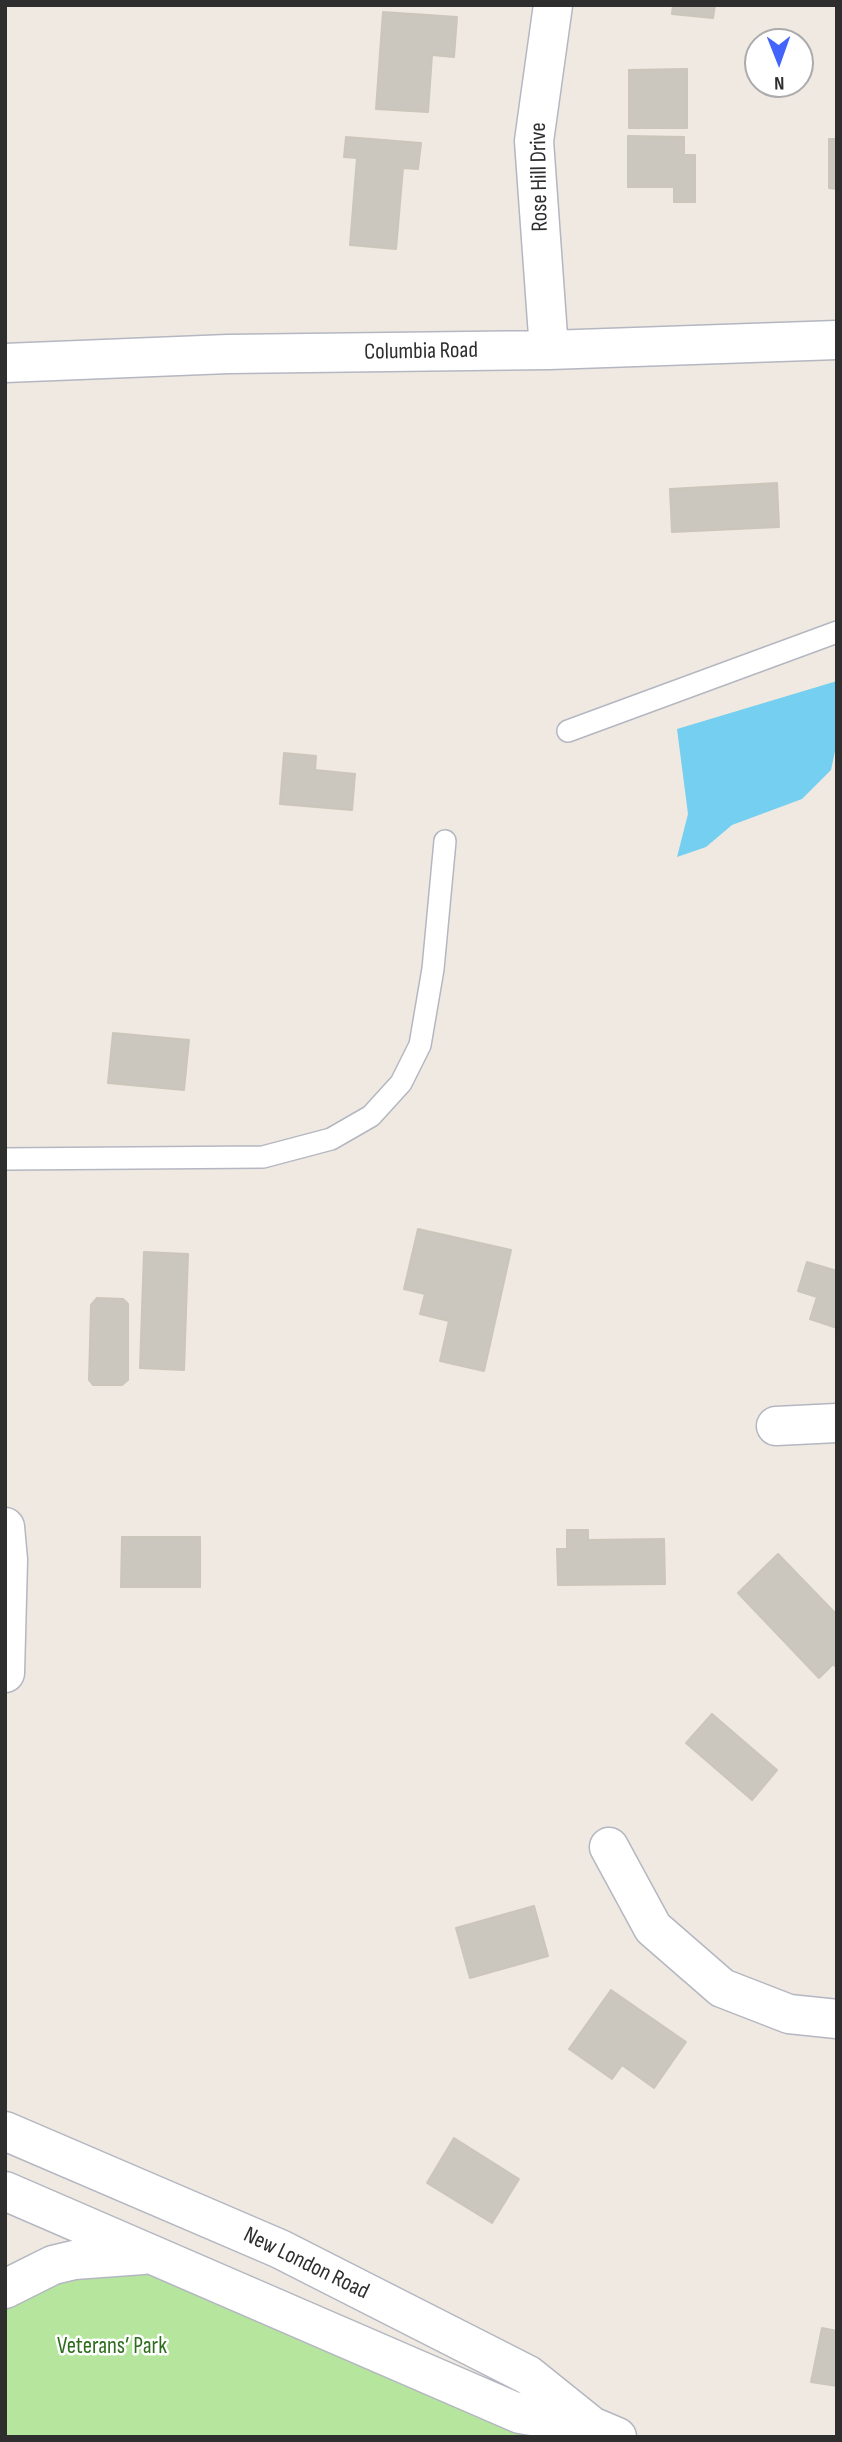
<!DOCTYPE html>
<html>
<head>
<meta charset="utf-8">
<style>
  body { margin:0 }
  #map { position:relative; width:842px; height:2442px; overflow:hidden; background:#efe9e1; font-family:"Sofia Sans Condensed",sans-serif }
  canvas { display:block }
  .frame { position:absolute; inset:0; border:7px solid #2e2e2e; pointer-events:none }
  .north { position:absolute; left:744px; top:28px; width:70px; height:70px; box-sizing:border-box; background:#fff; border:2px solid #ababab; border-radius:50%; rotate:179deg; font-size:19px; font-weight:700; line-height:28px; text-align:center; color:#2e2e2e }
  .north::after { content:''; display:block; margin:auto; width:24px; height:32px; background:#4264fb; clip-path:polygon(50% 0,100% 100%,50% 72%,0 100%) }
</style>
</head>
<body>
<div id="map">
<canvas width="842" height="2442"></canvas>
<div class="frame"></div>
<div class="north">N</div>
</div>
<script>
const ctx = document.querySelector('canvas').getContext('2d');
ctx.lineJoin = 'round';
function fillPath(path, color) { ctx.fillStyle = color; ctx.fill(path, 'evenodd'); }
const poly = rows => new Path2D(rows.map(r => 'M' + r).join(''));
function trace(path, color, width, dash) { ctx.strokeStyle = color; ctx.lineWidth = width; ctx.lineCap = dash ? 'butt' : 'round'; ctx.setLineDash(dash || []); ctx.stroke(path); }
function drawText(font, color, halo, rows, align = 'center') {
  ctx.font = font + ' "Sofia Sans Condensed",sans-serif'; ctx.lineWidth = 5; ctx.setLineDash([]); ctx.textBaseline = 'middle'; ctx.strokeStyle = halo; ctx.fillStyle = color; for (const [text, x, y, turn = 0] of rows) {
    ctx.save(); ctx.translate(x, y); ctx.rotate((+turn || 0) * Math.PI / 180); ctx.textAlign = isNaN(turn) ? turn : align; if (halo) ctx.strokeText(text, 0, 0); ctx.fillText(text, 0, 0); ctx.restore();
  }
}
const green = poly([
  [97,2256,617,2437,5,2437,5,2289]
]);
const water = poly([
  [837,681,837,742,831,770,802,799,732,825,706,847,677,857,688,814,677,729]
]);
const building = poly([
  [673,5,715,5,713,18,672,14,673,5],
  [383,12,457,17,454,57,432,55,428,112,376,109,383,12],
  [687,69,687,128,629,128,629,70,687,69],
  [628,136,684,137,684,155,695,155,695,202,674,202,674,187,628,187,628,136],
  [346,137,421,143,418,169,403,168,396,249,350,245,357,158,344,157,346,137],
  [829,139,837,139,837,189,829,188,829,139],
  [777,483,779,527,672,532,670,489,777,483],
  [284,753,316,756,315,770,355,774,352,810,280,804,284,753],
  [113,1033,189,1040,184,1090,108,1083,113,1033],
  [418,1229,511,1250,484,1371,440,1361,449,1321,420,1314,425,1294,404,1289,418,1229],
  [144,1252,188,1254,184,1370,140,1368,144,1252],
  [807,1262,837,1271,837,1328,810,1319,817,1297,798,1291,807,1262],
  [97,1298,123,1299,128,1304,128,1380,122,1385,93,1385,89,1380,91,1305,97,1298],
  [567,1530,588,1530,588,1540,664,1539,665,1584,558,1585,557,1549,567,1549,567,1530],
  [122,1537,200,1537,200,1587,121,1587,122,1537],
  [778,1554,837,1615,837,1668,833,1664,819,1678,738,1593,778,1554],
  [712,1714,777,1770,752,1800,686,1743,712,1714],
  [534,1906,548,1956,470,1978,456,1928,534,1906],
  [611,1990,686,2042,654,2088,622,2065,612,2079,569,2049,611,1990],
  [454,2138,519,2179,492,2223,427,2183,454,2138],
  [822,2328,837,2331,837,2386,811,2382,822,2328]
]);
const lane = poly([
  [568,731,837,632],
  [5,1159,263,1157,331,1139,371,1116,401,1083,420,1045,433,969,445,841]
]);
const street = poly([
  [549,350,534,141,553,5],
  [5,363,228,354,549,350,837,340],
  [776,1426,837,1423],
  [609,1847,653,1928,722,1988,789,2014,837,2019]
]);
const secondary = poly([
  [5,1527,8,1560,5,1673],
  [5,2131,280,2249,528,2375,589,2424],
  [5,2191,520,2414,591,2426,617,2437],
  [5,2289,53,2265,74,2260,143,2255]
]);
const streetNames = [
  ["Rose Hill Drive",540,177,-91],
  ["Columbia Road",421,352,-1],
  ["New London Road",306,2264,26]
];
const parkNames = [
  ["Veterans’ Park",112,2347]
];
fillPath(green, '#b6e59e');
fillPath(water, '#75cff0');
fillPath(building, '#cbc7bf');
trace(building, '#cbc5ba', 2);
trace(lane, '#b4b7c1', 24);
trace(street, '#b4b7c1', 41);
trace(secondary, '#b4b7c1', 41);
trace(lane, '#fff', 21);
trace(street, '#fff', 38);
trace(secondary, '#fff', 38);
drawText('23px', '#2e2e2e', '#fff', streetNames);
drawText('23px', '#2c6e1b', '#fff', parkNames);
</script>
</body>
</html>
